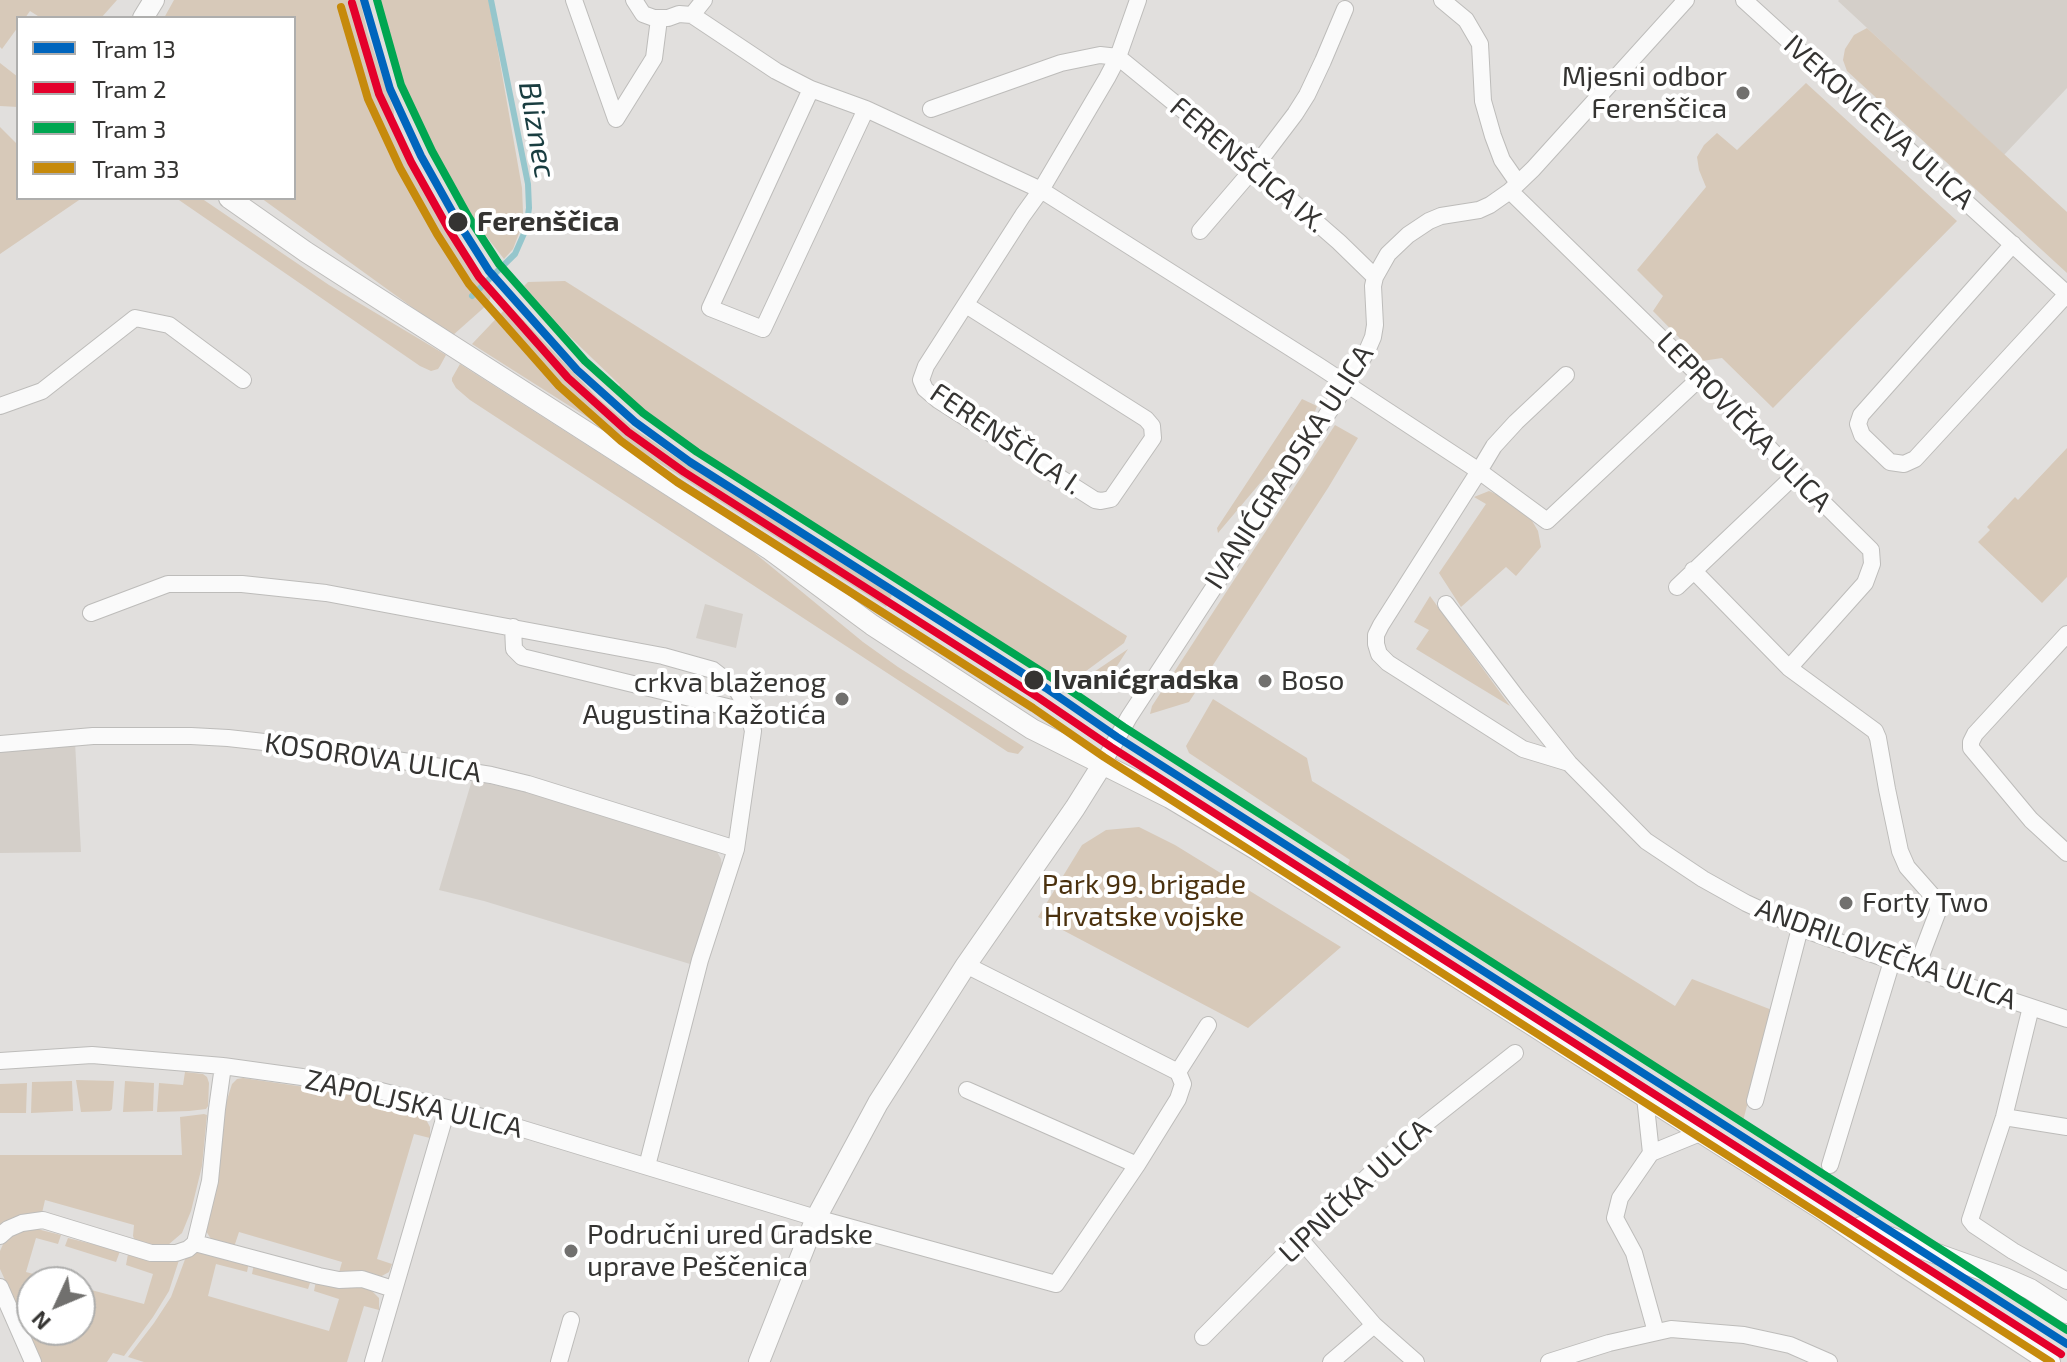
<!DOCTYPE html>
<html>
<head>
<meta charset="utf-8">
<style>
  body { margin:0 }
  #map { position:relative; width:2067px; height:1362px; overflow:hidden; background:#e1dfdd; font-family:"Exo 2",sans-serif }
  canvas { display:block }
  .legend { position:absolute; left:16px; top:16px; width:280px; height:184px; box-sizing:border-box; background:#fff; border:2px solid #aeaead; margin:0; padding:10px 14px; list-style:none; font-size:24px; color:#353432 }
  .legend li { display:flex; align-items:center; gap:16px; height:40px }
  .legend b { width:40px; border:2px solid #aeaead }
  .north { position:absolute; left:16px; top:1266px; width:80px; height:80px; box-sizing:border-box; background:#fff; border:2px solid #aeaead; border-radius:50%; rotate:226deg; font-size:22px; font-weight:700; line-height:32px; text-align:center; color:#353432 }
  .north::after { content:''; display:block; margin:auto; width:28px; height:36px; background:#71706e; clip-path:polygon(50% 0,100% 100%,50% 72%,0 100%) }
</style>
</head>
<body>
<div id="map">
<canvas width="2067" height="1362"></canvas>
<ul class="legend">
<li><b style="height:10px;background:#0065bd"></b>Tram 13</li>
<li><b style="height:10px;background:#e4002b"></b>Tram 2</li>
<li><b style="height:10px;background:#00a651"></b>Tram 3</li>
<li><b style="height:10px;background:#c68a0c"></b>Tram 33</li>
</ul>
<div class="north">N</div>
</div>
<script>
const ctx = document.querySelector('canvas').getContext('2d');
ctx.lineJoin = 'round';
function fillPath(path, color) { ctx.fillStyle = color; ctx.fill(path, 'evenodd'); }
const poly = rows => new Path2D(rows.map(r => 'M' + r).join(''));
function trace(path, color, width, dash) { ctx.strokeStyle = color; ctx.lineWidth = width; ctx.lineCap = dash ? 'butt' : 'round'; ctx.setLineDash(dash || []); ctx.stroke(path); }
function drawText(font, color, halo, rows, align = 'center') {
  ctx.font = font + ' "Exo 2",sans-serif'; ctx.lineWidth = 8; ctx.setLineDash([]); ctx.textBaseline = 'middle'; ctx.strokeStyle = halo; ctx.fillStyle = color; for (const [text, x, y, turn = 0] of rows) {
    ctx.save(); ctx.translate(x, y); ctx.rotate((+turn || 0) * Math.PI / 180); ctx.textAlign = isNaN(turn) ? turn : align; if (halo) ctx.strokeText(text, 0, 0); ctx.fillText(text, 0, 0); ctx.restore();
  }
}
const built = poly([
  [1839,0,2067,0,2067,88,2004,155,1838,1],
  [705,604,743,614,736,648,696,638],
  [75,742,81,852,0,853,0,745],
  [472,780,590,806,716,850,721,859,722,866,690,964,484,901,439,890]
]);
const green = poly([
  [0,0,117,0,101,18,41,18,30,11,25,18,18,18,18,27,2,49,0,47],
  [174,0,360,0,368,34,394,111,394,128,451,239,491,296,488,304,452,336,261,198,294,198,294,18,164,18],
  [375,0,489,0,522,188,523,212,521,228,513,249,504,259,486,236,481,240,446,181,413,111,393,58],
  [1867,28,2067,212,2067,273,1847,71,1843,60,1845,49,1854,35],
  [0,63,18,77,18,107,0,106],
  [1806,83,1957,221,1773,408,1722,358,1702,361,1653,311,1663,296,1637,270,1706,187,1699,170,1697,157,1704,145,1717,133,1737,150],
  [0,127,18,145,18,198,82,198,0,254],
  [176,198,201,198,329,285,446,355,440,366,438,369,431,371,420,366],
  [565,281,1127,636,1124,643,1078,677,1071,673,1066,686,713,461,677,437,616,390,620,385,566,333,524,286,528,282],
  [509,305,598,398,632,427,680,460,892,595,886,607,472,344],
  [460,364,751,550,863,642,898,667,1024,747,1018,754,1008,752,470,400,456,388,452,381,452,378],
  [1302,399,1317,406,1314,414,1293,444,1218,533,1217,528],
  [1335,425,1358,438,1328,488,1189,702,1150,714,1152,706],
  [2067,448,2067,577,2042,603,1978,542,1990,530,1987,527,2015,497,2018,500],
  [1489,491,1516,503,1531,519,1538,531,1541,547,1516,576,1506,567,1461,607,1439,573,1486,504,1474,497],
  [1430,596,1510,706,1416,649,1429,630,1414,622],
  [1128,649,1102,689,1095,690,1085,683,1083,680,1085,678],
  [1213,699,1307,758,1312,781,1675,1006,1692,979,1772,1010,1743,1121,1347,867,1350,860,1189,753,1186,746],
  [1139,827,1175,845,1341,947,1248,1028,1038,917,1082,845,1106,830],
  [185,1072,203,1074,207,1077,209,1083,208,1106,206,1109,189,1111,157,1112,159,1083,183,1085],
  [243,1078,332,1091,392,1103,412,1108,424,1116,430,1127,430,1138,414,1134,377,1259,392,1264,389,1272,380,1277,338,1276,342,1262,239,1232,234,1247,211,1239,206,1231,206,1225,220,1157,226,1103,232,1084,237,1079],
  [76,1080,114,1081,112,1109,110,1111,81,1112],
  [72,1081,73,1111,31,1113,32,1082],
  [125,1081,154,1083,153,1111,123,1112],
  [27,1083,26,1113,0,1113,0,1084],
  [204,1114,207,1115,202,1166,191,1211,182,1233,168,1245,161,1248,135,1241,133,1236,134,1225,45,1200,42,1213,0,1228,0,1155,182,1155,180,1117],
  [33,1228,61,1235,58,1244,36,1238,26,1272,63,1282,32,1282,32,1330,80,1330,80,1287,144,1304,153,1274,126,1265,128,1254,162,1262,180,1257,169,1291,153,1317,124,1356,113,1353,107,1362,42,1362,0,1269,0,1251,4,1242,14,1233],
  [68,1238,120,1251,116,1262,65,1246],
  [200,1250,249,1262,247,1272,216,1264,208,1296,329,1331,339,1299,314,1291,316,1281,357,1285,370,1289,379,1298,379,1310,364,1306,347,1362,144,1362,128,1357,154,1323,171,1297,187,1254],
  [254,1264,311,1280,308,1289,252,1274]
]);
const stream = poly([
  [472,296,515,254,526,229,529,208,528,184,491,0]
]);
const minor = poly([
  [574,0,616,119,654,58,659,19],
  [634,0,643,14,654,18,668,18,679,14,692,15,776,71,811,89,866,109,1041,190,1319,366,1479,471,1381,625,1376,635,1376,644,1379,654,1388,663,1523,749,1569,763],
  [1442,0,1466,20,1480,44,1483,101,1493,136,1502,160,1518,183],
  [1744,0,2067,294],
  [692,15,704,0],
  [811,89,710,308,763,329,866,109],
  [931,109,1061,63,1100,55,1118,57,1254,168,1339,242,1375,277],
  [1510,191,1701,377,1795,475,1871,550,1872,564,1865,583,1789,668],
  [1200,231,1254,168,1295,114,1307,95,1323,61,1345,9],
  [2013,244,1861,415,1858,424,1862,435,1890,462,1904,464,1915,459,2067,294],
  [966,305,1146,419,1152,426,1153,438,1111,499,1101,501,1095,500,938,400,925,389,921,380,926,366,1023,215,1041,190,1107,78,1118,57,1138,0],
  [1566,375,1516,422,1494,446,1479,471,1547,521,1701,377],
  [0,406,42,391,135,318,169,325,243,380],
  [1693,570,1789,668,1875,731,1878,738,1887,789,1900,851,1907,867,1937,901,1938,911,1916,969],
  [1677,587,1795,475],
  [1446,604,1517,698,1569,763,1646,841,1703,879,1746,903,1800,928,1892,961,2067,1019],
  [91,613,168,584,242,584,326,593,663,656,713,670,735,687,747,707,753,731,736,849,700,960,647,1166],
  [513,627,514,649,522,657,748,712],
  [2067,634,1975,734,1971,742,1971,748,2031,820,2067,853],
  [0,744,93,736,191,736,228,738,327,749,491,775,528,784,736,849],
  [1102,765,1129,717,1347,384,1367,351,1373,337,1375,325,1373,286,1375,277,1388,254,1408,235,1429,221,1441,216,1479,210,1490,205,1510,191,1533,169,1686,0],
  [966,965,1178,1072],
  [2031,1007,2004,1117,1970,1220,1974,1225,2013,1251,2067,1281],
  [0,1061,92,1055,223,1066,302,1077,377,1090,490,1119,816,1218,1056,1284,1137,1165,1178,1099,1183,1084,1178,1072,1208,1025],
  [967,1090,1137,1165],
  [1645,1097,1651,1153,1700,1133],
  [1755,1101,1800,928],
  [2004,1117,2067,1127],
  [1651,1153,1620,1198,1615,1218,1634,1253,1656,1332],
  [1830,1165,1892,961],
  [0,1236,8,1229,22,1223,43,1220,151,1253,176,1253,188,1249,195,1243,210,1181,217,1109,223,1066],
  [1300,1239,1374,1325,1416,1362],
  [195,1243,319,1276,339,1280,362,1279,393,1289],
  [0,1287,33,1362],
  [1203,1337,1300,1239,1419,1129,1515,1053],
  [373,1362,447,1109],
  [559,1362,571,1320],
  [1331,1362,1374,1325],
  [1549,1362,1609,1343,1671,1329,1744,1335,1790,1345,1829,1362]
]);
const tertiary = poly([
  [143,18,154,0],
  [229,198,306,252,769,549,872,625,1032,729,1170,798,1257,850,1821,1209,1902,1265,2050,1362],
  [1861,1227,2005,1278,2030,1289,2067,1313],
  [759,1362,816,1218,878,1103,966,965,1075,808,1102,765]
]);
const tram1 = poly([
  [364,0,390,89,421,156,458,222,489,271,577,370,635,422,690,462,1046,688,1117,737,2067,1344]
]);
const tram2 = poly([
  [352,3,379,94,411,162,448,228,479,277,568,378,628,432,684,472,1039,698,1111,747,2061,1354]
]);
const tram3 = poly([
  [377,0,401,85,432,151,468,216,499,264,585,361,643,413,697,452,1052,678,1124,727,2067,1330]
]);
const tram4 = poly([
  [341,7,368,99,400,168,437,234,469,284,559,386,621,441,677,482,1033,708,1104,757,2051,1362]
]);
const markers = [
  [1743,93,8,"#71706e"],
  [458,222,11,"#353432"],
  [1034,680,11,"#353432"],
  [1265,681,8,"#71706e"],
  [842,699,8,"#71706e"],
  [1846,903,8,"#71706e"],
  [571,1251,8,"#71706e"]
];
const poiNames = [
  ["Mjesni odbor",1727,77,"right"],
  ["Ferenščica",1727,109,"right"],
  ["Boso",1281,681],
  ["crkva blaženog",826,683,"right"],
  ["Augustina Kažotića",826,715,"right"],
  ["Forty Two",1862,903],
  ["Područni ured Gradske",587,1235],
  ["uprave Peščenica",587,1267]
];
const streetNames = [
  ["IVEKOVIĆEVA ULICA",1879,122,42],
  ["FERENŠČICA IX.",1248,165,40],
  ["LEPROVIČKA ULICA",1744,422,46],
  ["FERENŠČICA I.",1006,439,34],
  ["IVANIĆGRADSKA ULICA",1289,467,-57],
  ["KOSOROVA ULICA",373,758,8],
  ["ANDRILOVEČKA ULICA",1886,954,20],
  ["ZAPOLJSKA ULICA",414,1104,13],
  ["LIPNIČKA ULICA",1355,1191,-43]
];
const stopNames = [
  ["Ferenščica",477,222],
  ["Ivanićgradska",1053,680]
];
const parkNames = [
  ["Park 99. brigade",1144,885],
  ["Hrvatske vojske",1144,917]
];
const waterNames = [
  ["Bliznec",537,130,80]
];
fillPath(built, '#d4cfc9');
fillPath(green, '#d7c9b9');
trace(stream, '#95c6cc', 6);
trace(minor, '#bdbcba', 18);
trace(tertiary, '#bdbcba', 22);
trace(minor, '#fafafa', 16);
trace(tertiary, '#fafafa', 20);
trace(tram1, '#0065bd', 8);
trace(tram2, '#e4002b', 8);
trace(tram3, '#00a651', 8);
trace(tram4, '#c68a0c', 8);
for (const [x, y, r, color] of markers) { const dot = new Path2D(); dot.arc(x, y, r, 0, 2 * Math.PI); ctx.fillStyle = color; ctx.fill(dot); trace(dot, '#fff', 3); }
drawText('28px', '#353432', '#fff', poiNames, 'left');
drawText('28px', '#353432', '#fff', streetNames);
drawText('bold 28px', '#353432', '#fff', stopNames, 'left');
drawText('28px', '#4b310e', '#fff', parkNames);
drawText('italic 30px', '#193d40', '#fff', waterNames);
</script>
</body>
</html>
